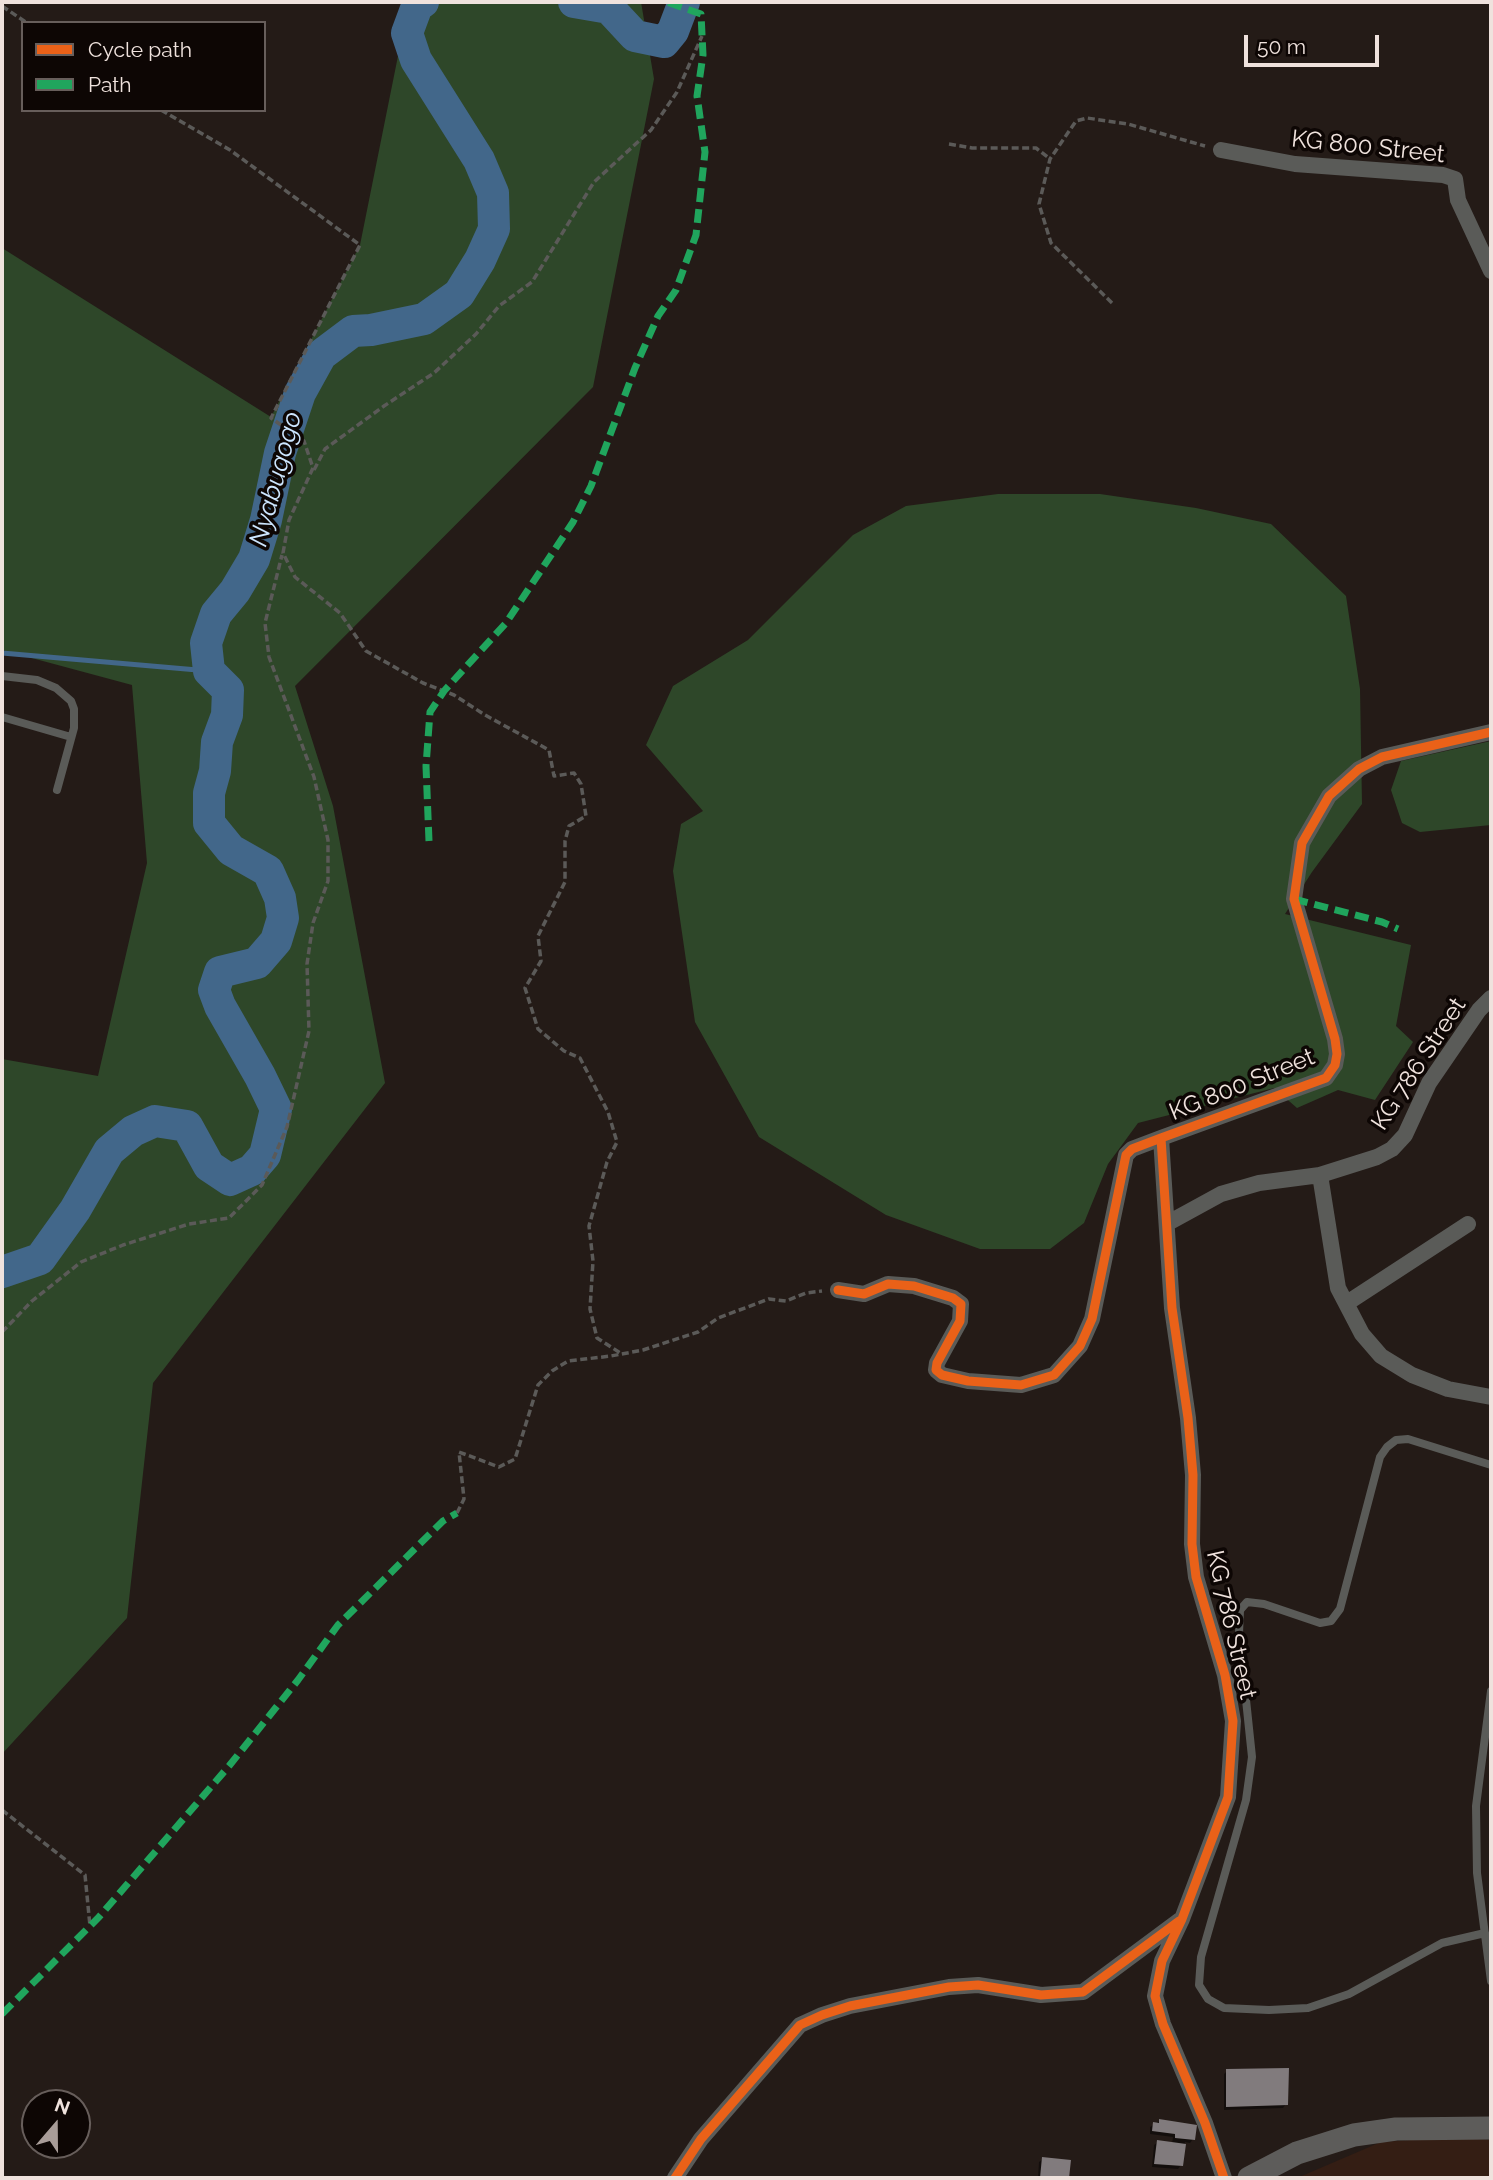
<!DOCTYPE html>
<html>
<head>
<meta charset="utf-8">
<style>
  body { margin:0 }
  #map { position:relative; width:1493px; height:2180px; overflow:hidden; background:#241b17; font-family:Raleway,sans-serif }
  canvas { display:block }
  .frame { position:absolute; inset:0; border:4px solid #efe2dd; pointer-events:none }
  .legend { position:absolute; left:21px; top:21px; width:245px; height:91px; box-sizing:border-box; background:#0d0604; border:2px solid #675e5b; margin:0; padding:9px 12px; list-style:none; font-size:21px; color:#efe2dd }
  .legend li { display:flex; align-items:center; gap:14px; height:35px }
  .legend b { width:35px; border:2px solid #675e5b }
  .north { position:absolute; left:21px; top:2089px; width:70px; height:70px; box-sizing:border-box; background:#0d0604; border:2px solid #675e5b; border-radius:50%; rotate:20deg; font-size:19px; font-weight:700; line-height:28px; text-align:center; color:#efe2dd }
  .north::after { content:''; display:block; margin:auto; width:24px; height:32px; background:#a89c98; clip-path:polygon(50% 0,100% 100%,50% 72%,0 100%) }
  .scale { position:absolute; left:1244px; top:35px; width:135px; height:32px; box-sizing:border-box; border:4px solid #efe2dd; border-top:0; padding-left:9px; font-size:21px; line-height:24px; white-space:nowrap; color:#efe2dd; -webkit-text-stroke:5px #0d0604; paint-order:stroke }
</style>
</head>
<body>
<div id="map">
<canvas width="1493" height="2180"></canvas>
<div class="frame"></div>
<ul class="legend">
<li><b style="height:9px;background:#ea6118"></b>Cycle path</li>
<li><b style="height:9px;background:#20a55d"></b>Path</li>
</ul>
<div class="north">N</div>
<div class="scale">50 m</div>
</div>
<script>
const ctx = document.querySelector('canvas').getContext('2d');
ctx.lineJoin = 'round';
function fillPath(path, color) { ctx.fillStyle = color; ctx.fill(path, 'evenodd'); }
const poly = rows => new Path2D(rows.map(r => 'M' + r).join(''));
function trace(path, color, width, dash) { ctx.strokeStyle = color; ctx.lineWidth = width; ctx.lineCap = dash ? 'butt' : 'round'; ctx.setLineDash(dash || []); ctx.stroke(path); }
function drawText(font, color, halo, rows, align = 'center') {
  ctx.font = font + ' Raleway,sans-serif'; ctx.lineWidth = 7; ctx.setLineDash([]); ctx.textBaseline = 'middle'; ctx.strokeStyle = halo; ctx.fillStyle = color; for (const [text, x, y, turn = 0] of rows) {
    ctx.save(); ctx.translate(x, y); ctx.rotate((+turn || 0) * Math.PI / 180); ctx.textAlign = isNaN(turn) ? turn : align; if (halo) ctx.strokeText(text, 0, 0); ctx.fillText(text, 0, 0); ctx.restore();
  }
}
const built = poly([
  [1456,2137,1491,2140,1491,2178,1297,2178,1381,2142]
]);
const green = poly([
  [433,2,641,2,654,79,593,387,295,686,333,806,385,1083,153,1383,127,1618,2,1754,2,1059,98,1076,147,863,132,685,2,650,2,248,271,417,360,245,399,51],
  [998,494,1100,494,1196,508,1271,524,1346,596,1360,689,1362,804,1312,872,1285,914,1411,945,1396,1026,1413,1042,1375,1100,1338,1090,1297,1108,1274,1088,1138,1123,1108,1164,1084,1223,1050,1249,980,1249,886,1215,759,1137,695,1022,673,871,681,824,703,811,646,745,673,686,748,640,853,535,906,506],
  [1491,741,1491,825,1420,832,1402,823,1391,790,1401,761]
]);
const shadow = poly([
  [1227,2071,1286,2104,1283,2108,1224,2110,1224,2074],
  [1160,2121,1193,2139,1190,2143,1185,2142,1181,2165,1178,2169,1152,2167,1154,2145,1158,2142,1172,2144,1173,2137,1150,2134,1150,2127],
  [1043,2159,1069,2161,1068,2178,1038,2178,1039,2162]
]);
const stream = poly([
  [2,653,209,671]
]);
const river = poly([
  [574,2,609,8,635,36,664,42,673,31,684,2],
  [2,1272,40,1259,75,1210,109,1151,133,1131,155,1121,187,1126,209,1166,230,1180,252,1170,265,1155,276,1109,260,1076,220,1006,214,990,220,972,257,963,276,941,283,918,280,898,268,871,231,850,209,823,209,793,215,771,217,742,227,715,228,690,209,671,206,643,216,614,235,591,254,559,266,520,280,453,300,393,321,355,353,331,371,330,424,319,459,294,480,260,494,229,493,193,479,160,416,60,407,33,417,6,423,2]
]);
const building = poly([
  [1289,2068,1288,2105,1226,2107,1226,2069],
  [1159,2119,1197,2125,1195,2140,1175,2138,1175,2134,1152,2131,1153,2122,1159,2123],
  [1157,2140,1186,2144,1183,2166,1154,2164],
  [1042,2157,1071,2160,1069,2178,1040,2178]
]);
const path = poly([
  [2,6,27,23],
  [161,110,230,150,360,245,271,418,304,441,313,468,289,520,283,553,295,577,340,613,366,651,423,683,454,695,485,715,549,750,554,776,574,773,581,784,586,816,569,826,565,841,565,882,538,936,541,961,525,988,538,1029,564,1051,580,1058,608,1112,617,1142,607,1162,589,1226,593,1261,590,1309,597,1338,622,1354],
  [949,144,972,148,1036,148,1050,159],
  [1112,303,1051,243,1039,204,1050,159,1076,121,1087,118,1128,124,1205,146],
  [314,470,325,449,384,406,434,373,476,334,499,306,532,282,594,182,651,130,677,92,702,36],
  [2,1332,32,1301,81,1262,123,1245,189,1224,229,1218,262,1185,287,1127,309,1031,307,964,313,923,328,881,328,840,314,777,269,657,265,623,282,555],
  [457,1513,464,1499,459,1452,499,1467,515,1459,538,1385,552,1371,568,1361,611,1356,643,1350,698,1332,718,1318,769,1299,786,1301,806,1293,822,1291],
  [2,1810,85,1875,90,1926]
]);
const service = poly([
  [2,676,37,680,56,688,71,701,74,709,74,728,57,790],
  [2,717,71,737],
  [1491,1691,1476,1806,1477,1873,1491,1981],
  [1485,1933,1442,1943,1349,1994,1308,2008,1269,2010,1224,2008,1208,1999,1199,1985,1201,1957,1246,1800,1252,1757,1239,1633,1240,1610,1247,1602,1264,1604,1320,1623,1331,1621,1340,1609,1380,1457,1387,1447,1396,1440,1408,1439,1491,1465]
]);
const minor = poly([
  [1221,150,1295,164,1443,175,1455,179,1458,200,1491,271],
  [1161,1138,1172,1308,1188,1418,1193,1475,1192,1544,1196,1577,1225,1675,1233,1721,1228,1797,1182,1919,1162,1961,1155,1996,1163,2024,1205,2123,1224,2178],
  [1320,1175,1338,1288,1362,1334,1381,1356,1412,1375,1448,1389,1491,1397],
  [1168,1223,1221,1194,1259,1183,1320,1175,1377,1157,1392,1149,1405,1135,1429,1083,1479,1010,1491,998],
  [838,1290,864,1294,888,1284,914,1286,953,1298,961,1304,960,1321,937,1363,936,1370,942,1375,968,1381,1021,1385,1054,1375,1080,1346,1092,1319,1126,1155,1132,1149,1161,1138,1326,1078,1335,1065,1337,1054,1335,1039,1294,899,1302,843,1329,796,1359,769,1382,757,1491,732],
  [1347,1303,1468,1224],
  [675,2178,701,2139,800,2025,822,2015,850,2006,949,1987,978,1985,1041,1995,1083,1992,1180,1920]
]);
const secondary = poly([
  [1249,2178,1297,2153,1354,2135,1396,2129,1491,2128]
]);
const quiet = poly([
  [429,841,426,766,430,712,444,691,506,623,573,522,591,486,635,368,658,316,676,290,696,235,705,152,697,96,703,55,701,14,667,2],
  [1294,899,1382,922,1398,929],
  [2,2014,99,1917,229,1766,298,1680,338,1625,443,1521,457,1513]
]);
const cycleway = poly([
  [1161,1138,1172,1308,1188,1418,1193,1475,1192,1544,1196,1577,1225,1675,1233,1721,1228,1797,1182,1919,1162,1961,1155,1996,1163,2024,1205,2123,1224,2178],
  [838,1290,864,1294,888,1284,914,1286,953,1298,961,1304,960,1321,937,1363,936,1370,942,1375,968,1381,1021,1385,1054,1375,1080,1346,1092,1319,1126,1155,1132,1149,1161,1138,1326,1078,1335,1065,1337,1054,1335,1039,1294,899,1302,843,1329,796,1359,769,1382,757,1491,732],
  [675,2178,701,2139,800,2025,822,2015,850,2006,949,1987,978,1985,1041,1995,1083,1992,1179,1921]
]);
const streetNames = [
  ["KG 800 Street",1368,147,6],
  ["KG 786 Street",1419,1064,-57],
  ["KG 800 Street",1242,1085,-22],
  ["KG 786 Street",1231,1625,77]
];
const waterNames = [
  ["Nyabugogo",276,479,-75]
];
fillPath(built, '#341e14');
fillPath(green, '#2e4729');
fillPath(shadow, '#0007');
trace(stream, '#42678a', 5);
trace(river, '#42678a', 32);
fillPath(building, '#817b7d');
trace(path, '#5b5a58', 3.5, [7, 3.5]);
trace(service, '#5a5b58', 8);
trace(minor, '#5a5b58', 16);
trace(secondary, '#5d5c5a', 23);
trace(quiet, '#20a55d', 7, [14, 7]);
trace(cycleway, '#ea6118', 9);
drawText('24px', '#efe2dd', '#0d0604', streetNames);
drawText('italic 26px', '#cde6ff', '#0d0604', waterNames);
</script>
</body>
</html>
